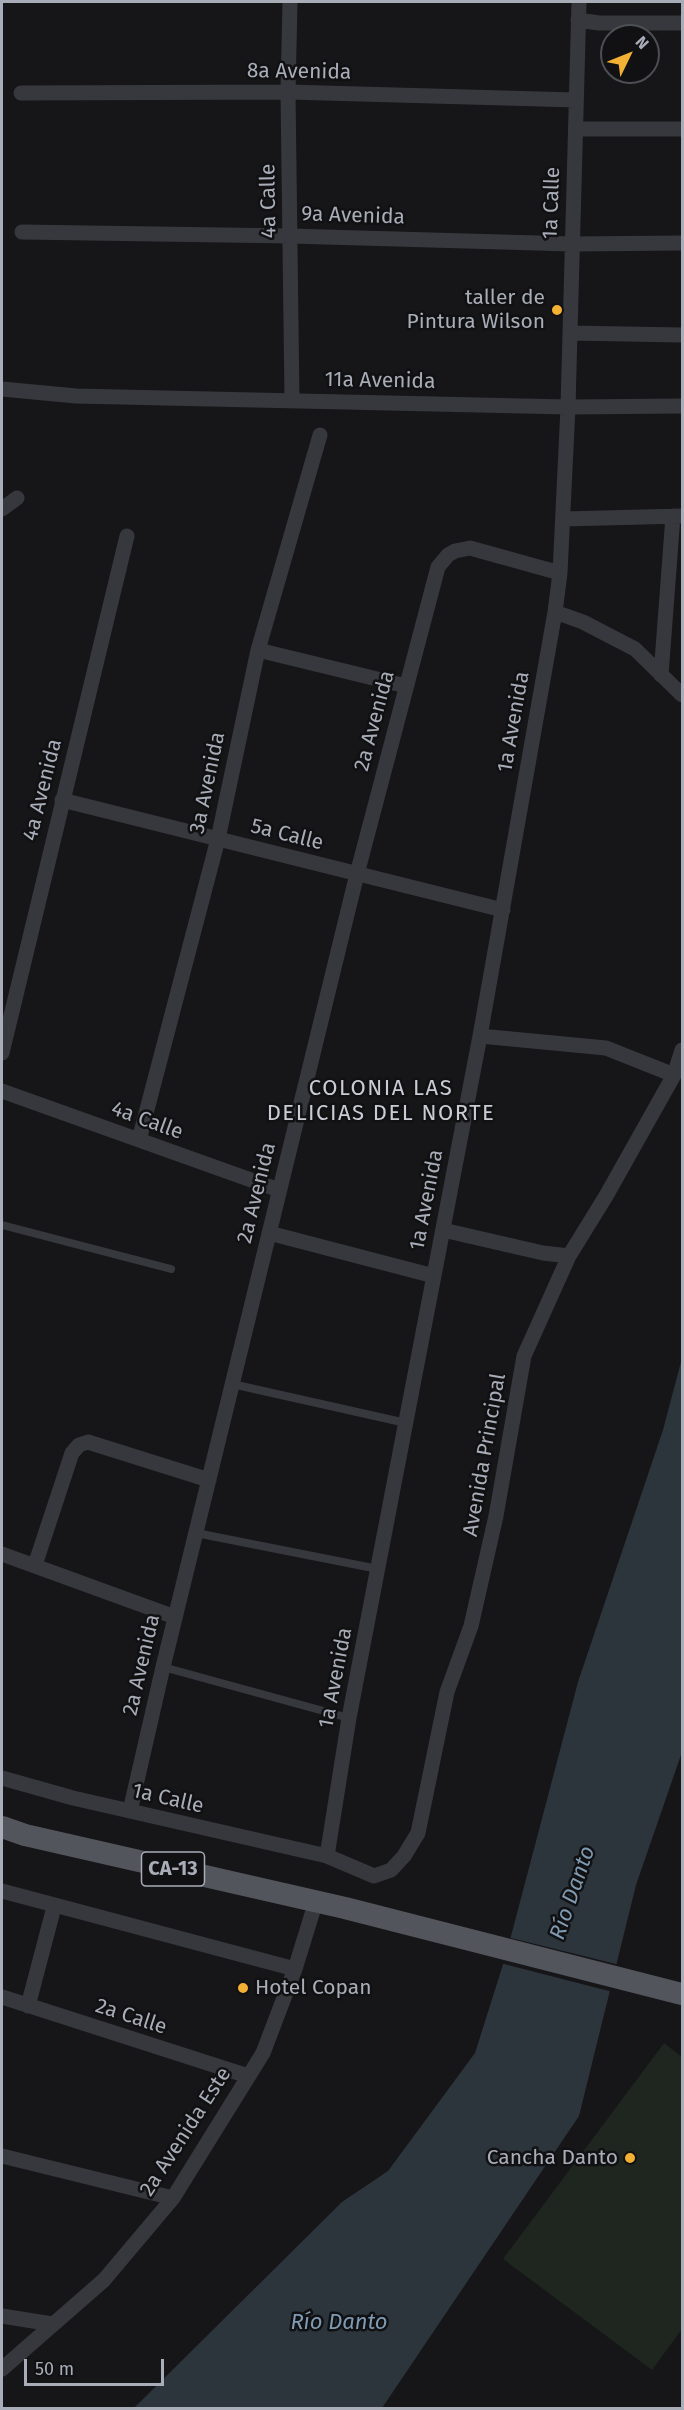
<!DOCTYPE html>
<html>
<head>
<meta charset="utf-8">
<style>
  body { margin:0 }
  #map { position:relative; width:684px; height:2410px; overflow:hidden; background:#161618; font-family:"Fira Sans",sans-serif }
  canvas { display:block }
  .frame { position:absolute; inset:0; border:3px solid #a8adb8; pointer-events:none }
  .north { position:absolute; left:600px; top:24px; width:60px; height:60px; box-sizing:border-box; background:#111113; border:2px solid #4d4f55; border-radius:50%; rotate:47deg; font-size:16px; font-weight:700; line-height:24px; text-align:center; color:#a8adb8 }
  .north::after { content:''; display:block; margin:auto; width:21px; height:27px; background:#f2b134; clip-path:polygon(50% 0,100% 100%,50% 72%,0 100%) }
  .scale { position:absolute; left:24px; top:2359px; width:140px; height:27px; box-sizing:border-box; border:3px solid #a8adb8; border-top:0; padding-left:8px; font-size:18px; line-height:21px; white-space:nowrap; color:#a8adb8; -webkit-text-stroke:4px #111113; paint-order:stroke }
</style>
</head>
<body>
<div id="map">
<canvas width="684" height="2410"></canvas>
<div class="frame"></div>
<div class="north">N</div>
<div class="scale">50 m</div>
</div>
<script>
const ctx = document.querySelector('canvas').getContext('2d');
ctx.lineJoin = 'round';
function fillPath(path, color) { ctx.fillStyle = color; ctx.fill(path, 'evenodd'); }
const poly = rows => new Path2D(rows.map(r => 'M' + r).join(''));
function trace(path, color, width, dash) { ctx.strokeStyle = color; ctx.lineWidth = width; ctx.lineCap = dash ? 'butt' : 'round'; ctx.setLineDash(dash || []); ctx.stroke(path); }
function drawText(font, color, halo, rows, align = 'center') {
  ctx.font = font + ' "Fira Sans",sans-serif'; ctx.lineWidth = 5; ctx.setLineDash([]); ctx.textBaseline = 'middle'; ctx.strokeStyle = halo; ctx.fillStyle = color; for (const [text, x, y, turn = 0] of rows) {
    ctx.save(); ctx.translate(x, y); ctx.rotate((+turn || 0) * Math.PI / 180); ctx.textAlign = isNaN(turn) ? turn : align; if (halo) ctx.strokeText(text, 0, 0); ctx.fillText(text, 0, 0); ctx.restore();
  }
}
const green = poly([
  [664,2043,682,2057,682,2329,652,2370,503,2259]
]);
const water = poly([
  [682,1358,682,1752,636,1885,579,2116,382,2408,134,2408,342,2202,388,2171,475,2053,506,1955,578,1682,663,1430]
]);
const pier = poly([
  [507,1937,620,1965,613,1992,500,1963]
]);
const service = poly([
  [2,1225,171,1269],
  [232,1384,406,1423],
  [196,1533,378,1569],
  [163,1667,349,1718]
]);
const minor = poly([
  [290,2,288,92,292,400],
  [578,20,599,23,682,23],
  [21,93,288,92,576,100],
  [576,129,682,129],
  [22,232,290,236,572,244,682,243],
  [570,333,682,335],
  [2,389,76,396,568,407,682,406],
  [2,509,17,498],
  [563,519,682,516],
  [555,612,583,622,635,649,682,695],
  [258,650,406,686],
  [661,675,673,516],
  [62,800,503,910],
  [480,1036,606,1048,674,1075],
  [2,1053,127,536],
  [2,1091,279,1190],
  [139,1140,218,839,258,650,320,435],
  [443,1230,543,1253,569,1256],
  [269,1233,434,1276],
  [2,1554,175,1617],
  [35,1565,72,1453,79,1445,88,1442,209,1480],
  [2,1778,73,1798,327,1856,374,1876,391,1870,404,1856,418,1833,447,1692,471,1626,496,1516,524,1356,569,1256,606,1196,674,1075,682,1050],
  [130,1811,163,1667,357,874,438,567,448,555,455,551,470,548,560,573],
  [327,1856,349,1718,480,1036,555,612,560,573,568,407,579,2],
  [2,1891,295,1969],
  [2,1997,248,2076],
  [28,2006,54,1907],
  [2,2156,173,2198],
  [2,2316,52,2324],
  [2,2369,104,2280,173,2198,263,2053,295,1969,316,1901]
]);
const primary = poly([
  [2,1827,25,1835,345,1908,682,1994]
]);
const markers = [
  [557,310,6,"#f2b134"],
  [243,1988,6,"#f2b134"],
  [630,2158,6,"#f2b134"]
];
const shields = [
  [173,1869,63]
];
const shieldNames = [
  ["CA-13",173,1869]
];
const streetNames = [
  ["8a Avenida",299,72,1],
  ["4a Calle",269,201,-91],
  ["1a Calle",552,203,-88],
  ["9a Avenida",353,216,2],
  ["11a Avenida",380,381,1],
  ["2a Avenida",375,721,-75],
  ["1a Avenida",514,722,-80],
  ["3a Avenida",208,783,-78],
  ["4a Avenida",43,790,-76],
  ["5a Calle",287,835,14],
  ["4a Calle",147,1121,20],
  ["2a Avenida",257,1193,-76],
  ["1a Avenida",427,1200,-79],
  ["Avenida Principal",485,1455,-80],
  ["2a Avenida",142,1665,-77],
  ["1a Avenida",336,1678,-79],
  ["1a Calle",168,1799,13],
  ["2a Calle",131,2017,18],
  ["2a Avenida Este",186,2132,-57]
];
const poiNames = [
  ["taller de",545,298],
  ["Pintura Wilson",545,322],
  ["Hotel Copan",255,1988,"left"],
  ["Cancha Danto",618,2158]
];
const neighbourhoodNames = [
  ["COLONIA LAS",381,1089],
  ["DELICIAS DEL NORTE",381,1114]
];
const waterNames = [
  ["Río Danto",573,1893,-71],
  ["Río Danto",339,2323]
];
fillPath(green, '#1e261f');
fillPath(water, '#2c353c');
fillPath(pier, '#161618');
trace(service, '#37383d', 8);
trace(minor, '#37383d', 15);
trace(primary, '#53555c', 22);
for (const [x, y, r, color] of markers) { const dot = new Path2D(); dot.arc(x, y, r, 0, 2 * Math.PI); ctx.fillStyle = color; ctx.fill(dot); trace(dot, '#111113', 2); }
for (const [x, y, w] of shields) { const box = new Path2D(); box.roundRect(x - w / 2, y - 17, w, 34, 4.5); ctx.fillStyle = '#111113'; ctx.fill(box); trace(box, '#a8adb8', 1.5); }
drawText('bold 20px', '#a8adb8', null, shieldNames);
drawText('21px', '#a8adb8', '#111113', streetNames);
drawText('21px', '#a8adb8', '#111113', poiNames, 'right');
ctx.letterSpacing = '1.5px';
drawText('22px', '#c9ccd4', '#111113', neighbourhoodNames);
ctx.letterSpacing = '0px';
drawText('italic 22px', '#7f9bb3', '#111113', waterNames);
</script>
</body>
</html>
